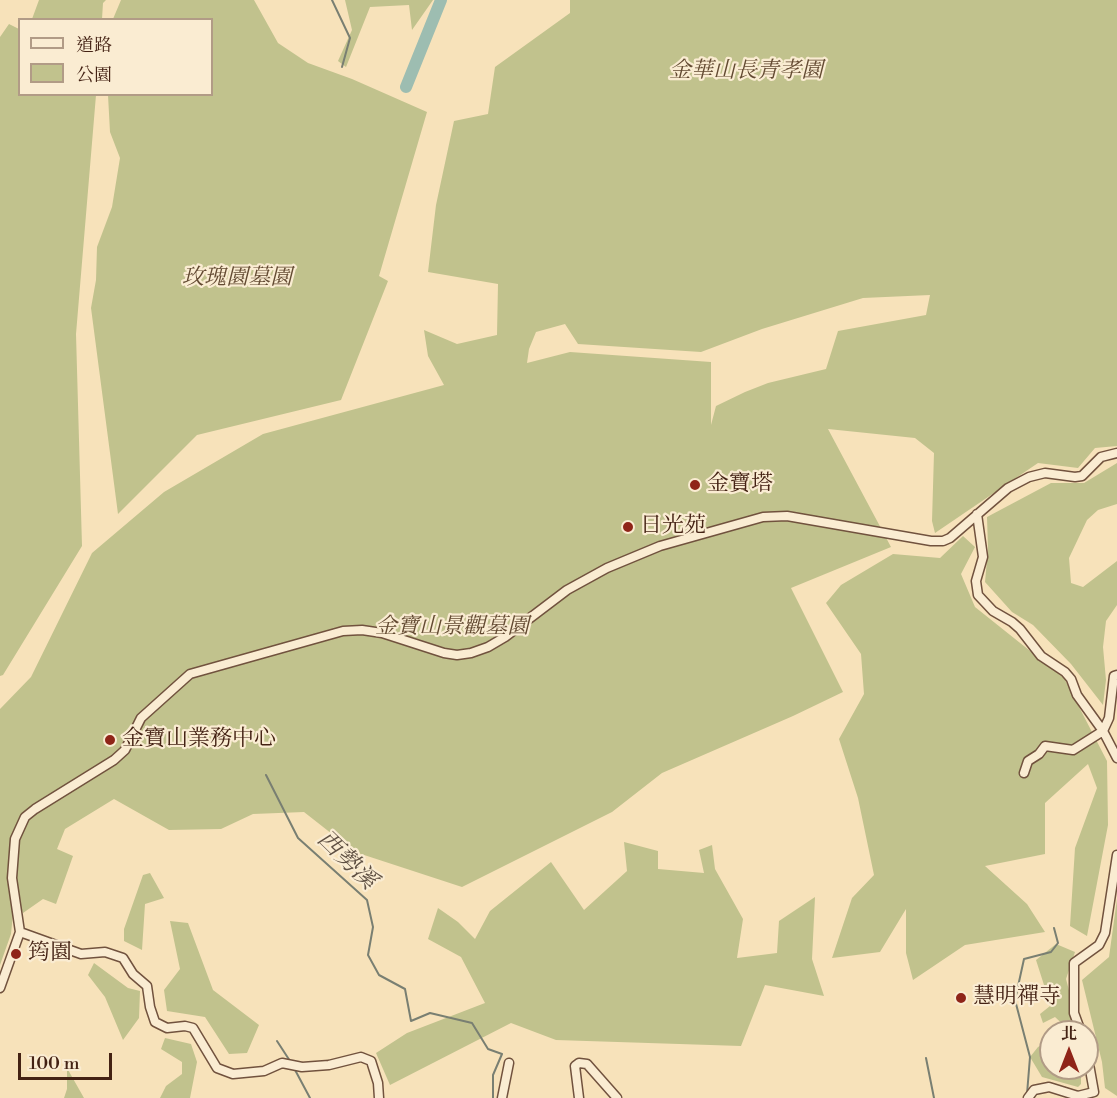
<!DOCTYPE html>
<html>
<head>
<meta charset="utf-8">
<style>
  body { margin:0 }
  #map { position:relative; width:1117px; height:1098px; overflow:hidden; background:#f7e2ba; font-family:"Libre Bodoni","Noto Serif TC",serif }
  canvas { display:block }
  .legend { position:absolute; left:18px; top:18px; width:195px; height:78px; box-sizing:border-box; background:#faecd2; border:2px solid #b19b86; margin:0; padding:8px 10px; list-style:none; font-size:18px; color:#442214 }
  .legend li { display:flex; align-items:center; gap:12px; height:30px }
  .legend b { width:30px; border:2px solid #b19b86 }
  .north { position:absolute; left:1039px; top:1020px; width:60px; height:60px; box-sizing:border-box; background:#faecd2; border:2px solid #b19b86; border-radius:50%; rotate:0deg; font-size:16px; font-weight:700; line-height:24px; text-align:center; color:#442214 }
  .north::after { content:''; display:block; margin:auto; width:21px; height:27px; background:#8f2418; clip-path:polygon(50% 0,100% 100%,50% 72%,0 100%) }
  .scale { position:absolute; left:18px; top:1053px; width:94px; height:27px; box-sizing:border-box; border:3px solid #442214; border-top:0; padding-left:8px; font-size:18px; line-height:21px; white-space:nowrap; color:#442214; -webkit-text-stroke:4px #faecd2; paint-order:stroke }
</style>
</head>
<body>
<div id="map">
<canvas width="1117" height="1098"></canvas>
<ul class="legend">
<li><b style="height:8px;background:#faecd2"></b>道路</li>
<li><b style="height:16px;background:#c1c28d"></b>公園</li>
</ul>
<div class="north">北</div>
<div class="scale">100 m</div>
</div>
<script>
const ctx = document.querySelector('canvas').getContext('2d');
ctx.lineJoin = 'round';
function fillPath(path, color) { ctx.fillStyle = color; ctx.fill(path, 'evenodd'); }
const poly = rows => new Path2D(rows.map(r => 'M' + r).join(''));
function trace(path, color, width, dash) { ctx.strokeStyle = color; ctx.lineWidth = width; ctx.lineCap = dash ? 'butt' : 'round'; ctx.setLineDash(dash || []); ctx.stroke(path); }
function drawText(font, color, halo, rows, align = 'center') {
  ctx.font = font + ' "Libre Bodoni","Noto Serif TC",serif'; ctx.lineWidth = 4.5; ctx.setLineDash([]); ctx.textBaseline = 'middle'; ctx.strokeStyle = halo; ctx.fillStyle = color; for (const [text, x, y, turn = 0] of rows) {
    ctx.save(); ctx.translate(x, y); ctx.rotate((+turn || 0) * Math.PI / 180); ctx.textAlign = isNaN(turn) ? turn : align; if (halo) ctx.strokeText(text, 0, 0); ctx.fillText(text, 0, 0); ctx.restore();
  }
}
const green = poly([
  [39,0,106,0,103,3,102,19,32,19],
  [121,0,254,0,278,43,308,63,352,79,427,112,379,276,388,281,341,400,197,435,118,514,91,308,96,280,97,247,112,207,120,158,110,132,108,95,212,94,212,20,113,19],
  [345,0,433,0,412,30,409,5,370,7,346,67,338,61,352,30],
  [570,0,1117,0,1117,446,1095,448,1078,468,1038,463,935,533,932,521,934,453,915,438,828,429,891,547,791,588,843,692,793,716,662,773,612,812,462,887,355,852,304,812,253,814,221,829,169,830,114,799,65,829,57,849,73,856,56,904,43,899,23,913,10,876,7,879,13,914,11,934,0,965,0,709,31,677,92,553,164,492,263,434,444,385,428,356,424,330,457,344,497,335,498,284,428,272,436,205,454,121,488,114,495,67,570,13],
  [930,295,926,315,838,331,826,369,768,383,745,392,716,406,711,425,711,362,570,352,527,363,529,349,536,332,565,324,578,344,701,352,762,329,863,298],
  [9,24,19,29,20,94,96,95,76,334,82,546,3,675,0,676,0,37],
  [1117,463,1117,504,1098,510,1087,520,1069,558,1071,583,1083,587,1117,561,1117,605,1106,621,1103,647,1106,680,1103,705,1071,664,1033,625,1012,612,985,582,988,549,987,517,1051,483,1084,483],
  [963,536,975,547,961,574,975,607,1064,678,1107,761,1108,825,1087,936,1070,926,1075,848,1097,788,1088,764,1045,803,1045,854,985,866,1027,904,1045,932,965,945,913,980,906,953,906,909,880,952,832,958,852,898,874,875,858,798,839,739,864,694,861,654,826,603,841,585,893,554,940,558],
  [624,842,658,851,658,869,704,873,699,850,712,845,715,869,743,919,737,958,777,953,779,921,815,897,812,959,824,996,765,985,741,1046,556,1040,511,1023,390,1085,376,1053,407,1033,485,1003,461,957,428,939,438,908,458,922,475,939,490,911,551,862,584,910,627,871],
  [150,873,164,898,145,904,142,950,124,941,124,929,143,875],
  [1117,899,1117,1096,1105,1088,1102,1062,1082,980,1109,957],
  [170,921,188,923,213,990,259,1025,247,1053,229,1054,205,1017,167,1011,164,990,180,969],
  [1056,944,1075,952,1066,979,1080,1032,1071,1032,1055,1017,1043,1023,1040,1014,1055,1002,1044,985,1036,960],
  [94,963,128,988,140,991,139,1018,123,1040,105,997,88,975],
  [165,1038,191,1044,197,1062,190,1098,160,1098,166,1086,182,1074,182,1062,161,1049],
  [1045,1043,1051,1046,1051,1068,1081,1068,1081,1084,1078,1087,1042,1077,1030,1057,1038,1047],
  [67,1068,84,1098,64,1098,67,1089]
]);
const stream = poly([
  [332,0,350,38,342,67],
  [266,775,298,838,367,900,373,927,368,955,379,975,405,989,411,1021,430,1013,472,1023,488,1049,502,1054,493,1075,493,1098],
  [277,1041,290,1061],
  [926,1058,934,1098],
  [294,1068,310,1098],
  [1027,1094,1030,1057,1015,1000,1024,959,1051,952,1058,943,1054,928]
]);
const river = poly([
  [406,87,441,0]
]);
const minor = poly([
  [977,514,983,557,976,581,978,595,993,611,1012,622,1020,629,1041,656,1065,672,1071,679,1077,695,1103,731,1117,758],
  [1024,773,1028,761,1039,754,1045,746,1073,750,1103,731,1109,718,1114,676,1117,675],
  [20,932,81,954,105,952,123,958,133,974,147,986,150,1007,155,1022,167,1028,185,1026,193,1028,217,1068,233,1074,264,1071,282,1063,302,1067,329,1065,361,1057,371,1061,378,1083,379,1098],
  [0,988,20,932,12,878,15,839,25,817,35,809,114,760,125,750,141,718,190,674,343,631,362,630,382,633,444,653,457,655,471,653,488,647,505,637,567,590,607,568,660,546,763,517,787,516,931,541,943,541,950,538,1008,488,1029,477,1045,473,1075,477,1082,476,1101,457,1117,453],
  [1081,1032,1074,1013,1074,963,1099,945,1105,933,1117,855],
  [502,1098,509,1063],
  [579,1098,575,1066,579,1063,587,1064,617,1098],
  [1028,1098,1034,1090,1049,1087,1078,1096,1094,1092,1087,1053]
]);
const markers = [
  [695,485,6,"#8f2418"],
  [628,527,6,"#8f2418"],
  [110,740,6,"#8f2418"],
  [16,954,6,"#8f2418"],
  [961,998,6,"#8f2418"]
];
const parkNames = [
  ["金華山長青孝園",746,72],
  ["玫瑰園墓園",237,279],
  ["金寶山景觀墓園",452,628]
];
const poiNames = [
  ["金寶塔",707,485],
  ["日光苑",640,527],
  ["金寶山業務中心",122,740],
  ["筠園",28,954],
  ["慧明禪寺",973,998]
];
const waterNames = [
  ["西勢溪",346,861,44]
];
fillPath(green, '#c1c28d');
trace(stream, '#797f72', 2);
trace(river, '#9dbdb1', 12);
trace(minor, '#71523e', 11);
trace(minor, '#faecd2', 8);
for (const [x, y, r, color] of markers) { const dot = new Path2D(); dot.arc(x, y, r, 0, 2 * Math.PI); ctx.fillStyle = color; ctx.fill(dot); trace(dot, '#faecd2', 2); }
drawText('italic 22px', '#634a32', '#faecd2', parkNames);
drawText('22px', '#442214', '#faecd2', poiNames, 'left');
drawText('italic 24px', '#5f5043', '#faecd2', waterNames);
</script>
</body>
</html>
